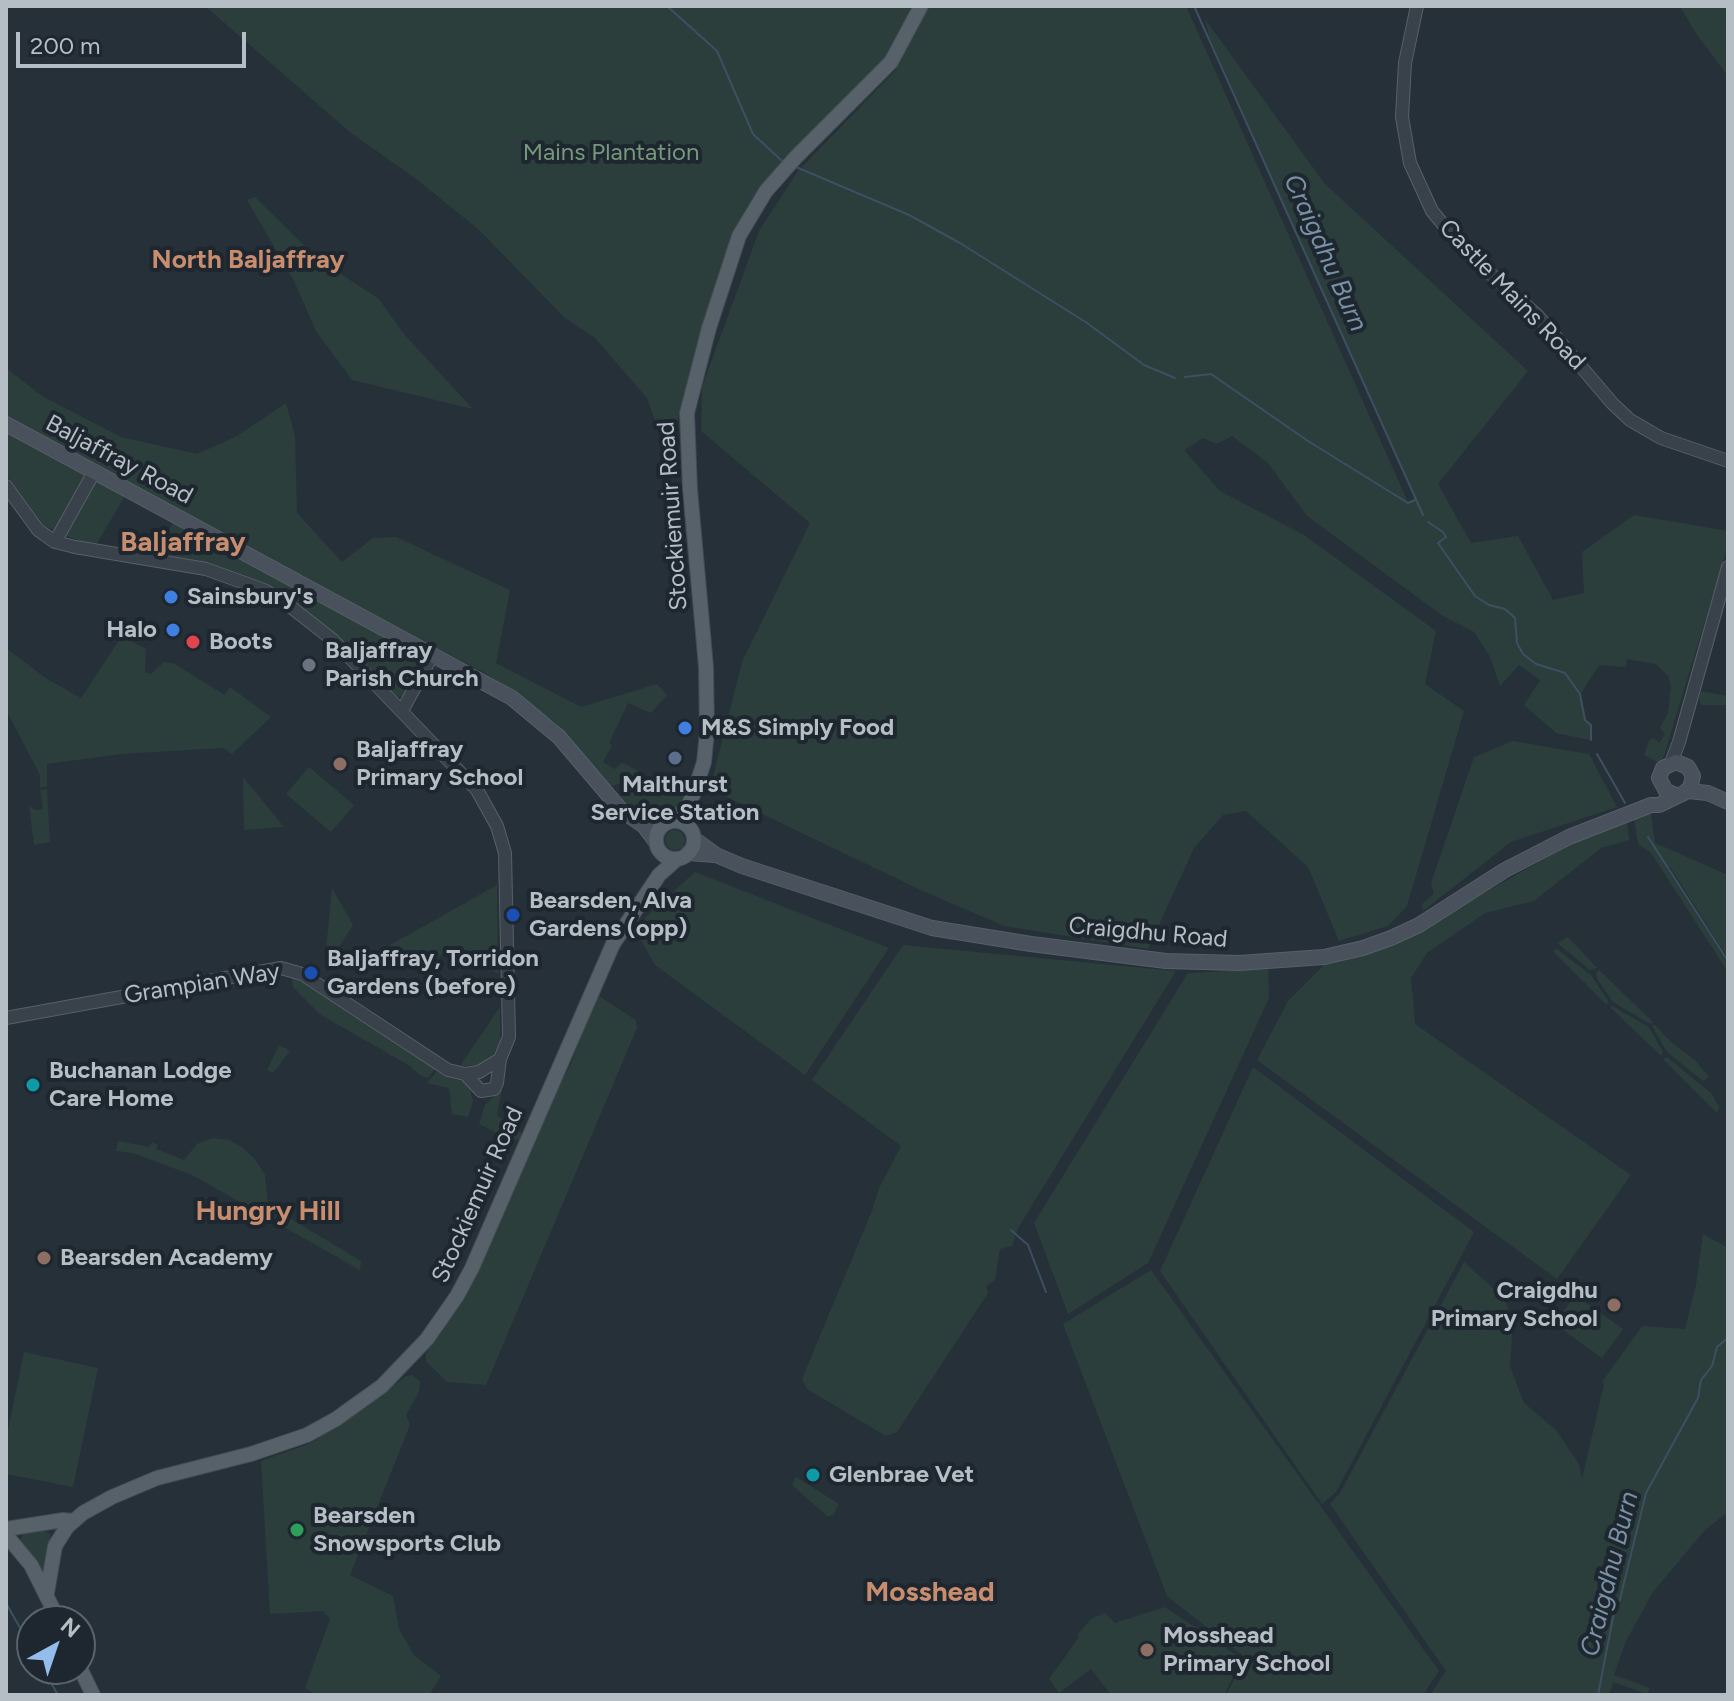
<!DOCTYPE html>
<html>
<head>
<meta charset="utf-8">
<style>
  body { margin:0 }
  #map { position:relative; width:1734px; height:1701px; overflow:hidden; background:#263039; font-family:Figtree,sans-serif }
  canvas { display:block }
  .frame { position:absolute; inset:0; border:8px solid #b5bdc5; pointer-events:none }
  .north { position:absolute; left:16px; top:1605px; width:80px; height:80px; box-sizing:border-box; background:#1e272f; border:2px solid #5a636b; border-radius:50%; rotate:40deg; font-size:22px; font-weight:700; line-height:32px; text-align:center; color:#b5bdc5 }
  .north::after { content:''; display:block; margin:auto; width:28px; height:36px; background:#94bdeb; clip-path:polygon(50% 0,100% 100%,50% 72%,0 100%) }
  .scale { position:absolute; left:16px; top:32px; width:230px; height:36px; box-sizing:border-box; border:4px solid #b5bdc5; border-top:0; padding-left:10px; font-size:24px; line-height:28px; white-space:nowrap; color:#b5bdc5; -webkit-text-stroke:6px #1e272f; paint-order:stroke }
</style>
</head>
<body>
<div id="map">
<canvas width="1734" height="1701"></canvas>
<div class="frame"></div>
<div class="north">N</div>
<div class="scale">200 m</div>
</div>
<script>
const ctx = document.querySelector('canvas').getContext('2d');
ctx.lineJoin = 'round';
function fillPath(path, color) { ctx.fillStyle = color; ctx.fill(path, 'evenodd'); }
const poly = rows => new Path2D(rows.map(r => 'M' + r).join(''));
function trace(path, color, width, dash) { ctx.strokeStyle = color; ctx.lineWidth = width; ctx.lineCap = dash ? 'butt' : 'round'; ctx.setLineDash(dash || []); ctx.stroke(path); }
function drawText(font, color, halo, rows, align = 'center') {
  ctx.font = font + ' Figtree,sans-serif'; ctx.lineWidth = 8; ctx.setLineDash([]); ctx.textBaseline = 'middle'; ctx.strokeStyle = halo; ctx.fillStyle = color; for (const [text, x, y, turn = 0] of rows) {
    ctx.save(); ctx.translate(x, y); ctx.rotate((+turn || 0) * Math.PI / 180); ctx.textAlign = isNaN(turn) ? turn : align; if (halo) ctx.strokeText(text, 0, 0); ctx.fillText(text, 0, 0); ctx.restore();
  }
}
const green = poly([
  [205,6,1186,6,1408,502,1415,498,1209,36,1205,19,1325,184,1528,371,1438,484,1471,543,1518,536,1553,600,1584,593,1582,552,1634,515,1728,531,1728,545,1663,759,1659,763,1644,755,1649,741,1653,738,1659,743,1665,734,1660,728,1668,713,1671,686,1668,676,1656,664,1627,659,1626,667,1599,665,1580,695,1586,720,1591,725,1591,740,1556,733,1524,705,1540,680,1519,665,1500,686,1490,657,1474,632,1443,616,1307,516,1268,463,1232,436,1217,444,1203,438,1184,450,1220,491,1304,535,1436,631,1425,684,1464,711,1407,906,1388,926,1339,941,1308,867,1246,811,1223,815,1194,848,1148,949,1004,926,925,892,710,789,742,662,810,523,701,431,702,387,759,231,798,171,897,69,888,60,761,185,743,220,698,341,674,434,673,471,647,398,595,338,564,317,478,229,415,178,351,133],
  [1680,6,1728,6,1728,76,1695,32],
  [255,197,318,259,379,299,403,333,473,409,352,380,316,331,294,281,247,200],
  [6,368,42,396,121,437,197,454,237,436,286,403,295,436,297,513,342,562,373,538,396,537,510,590,496,663,581,707,657,684,667,695,651,713,628,703,609,743,612,746,603,762,615,769,621,763,626,764,638,771,639,777,612,786,608,784,555,722,485,673,333,594,419,652,424,663,407,696,395,697,345,645,293,602,236,573,205,564,156,554,174,521,125,496,96,545,74,539,43,525,6,474],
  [122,636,146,649,145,672,151,674,164,662,173,663,225,695,230,687,271,717,232,754,223,748,121,754,47,764,47,786,40,788,40,775,6,710,6,648,47,679,81,698],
  [1701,691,1728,696,1728,705,1701,705,1699,698],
  [1513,741,1589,754,1617,807,1511,842,1423,911,1422,904,1434,894,1431,883,1474,757],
  [309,767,354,805,331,832,286,794],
  [243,777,284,827,244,830],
  [672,779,684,794,683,801,671,817,654,821,639,816,621,802,621,796,624,792],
  [47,789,50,842,34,845,29,806,35,810,43,809,40,790],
  [1651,813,1655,843,1728,875,1728,958,1670,867,1667,869,1728,963,1728,972,1651,853,1638,844,1634,819],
  [1627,822,1629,840,1601,848,1534,901,1485,913,1427,953,1411,978,1415,1024,1631,1175,1557,1279,1257,1060,1288,1001,1326,963,1412,934,1567,846],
  '665 840a10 10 0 1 1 20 0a10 10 0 1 1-20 0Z',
  [695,872,889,948,805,1075,655,965,638,935,646,917],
  [497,885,498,974,454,946,425,967,390,945],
  [332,888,353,925,324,970],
  [1568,937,1597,968,1590,970,1561,946,1558,943],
  [903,945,1176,971,1018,1228,1012,1246,1000,1249,995,1280,986,1286,988,1293,897,1432,886,1436,807,1389,802,1379,872,1211,879,1188,901,1146,812,1080],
  [1557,949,1591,975,1608,1001,1607,1005,1553,951],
  [1268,969,1269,998,1148,1263,1068,1314,1034,1223,1188,973],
  [1599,970,1653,1022,1650,1024,1613,1002,1597,979,1596,974],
  [291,975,295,977,436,1068,428,1078,421,1076,410,1066,321,1015,293,987],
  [596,994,636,1020,637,1028,486,1385,447,1382,426,1361,426,1353,464,1300,478,1271,556,1092,571,1064],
  [1612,1006,1649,1027,1663,1052,1661,1056,1610,1007],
  [500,1007,500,1041,494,1053,478,1065,460,1066],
  [1655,1025,1671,1042,1696,1061,1709,1077,1703,1081,1667,1052,1652,1026],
  [279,1045,290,1051,273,1073,267,1070],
  [1667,1057,1712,1094,1719,1107,1717,1113,1663,1059],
  [1253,1067,1474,1232,1336,1492,1322,1504,1160,1271],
  [437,1071,449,1078,463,1081,470,1089,473,1101,468,1117,452,1114,449,1088,427,1083],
  [502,1088,497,1115,523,1134,520,1140,507,1138,479,1124,485,1105],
  [213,1138,229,1140,243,1148,255,1159,265,1175,268,1205,361,1261,360,1270,192,1175,133,1153,116,1151,118,1141,149,1147,152,1142,158,1145,156,1149,184,1160,197,1144],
  [1703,1234,1728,1248,1728,1512,1705,1530,1653,1592,1626,1641,1614,1675,1650,1688,1647,1694,1613,1682,1609,1695,1430,1695,1446,1671,1330,1504,1340,1493,1464,1262,1504,1298,1513,1320,1510,1366,1524,1403,1556,1430,1579,1464,1582,1479,1604,1384,1602,1382,1642,1326,1685,1329,1696,1285],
  [1151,1270,1439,1671,1423,1695,1226,1695,1246,1658,1167,1596,1063,1324],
  [1575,1295,1623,1329,1602,1358,1555,1324],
  [24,1352,98,1368,73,1487,6,1474,6,1440],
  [412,1375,420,1381,419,1392,406,1415,410,1425,350,1575,393,1596,399,1629,414,1655,441,1676,429,1695,317,1695,305,1688,330,1619,323,1611,270,1614,261,1461,309,1444,352,1417,406,1376],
  [796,1477,839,1504,833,1515,827,1516,792,1485],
  [43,1529,50,1534,51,1538,43,1571,19,1542,24,1533],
  [1165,1607,1242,1659,1224,1695,1111,1695,1091,1669,1059,1693,1049,1679,1079,1637,1077,1635,1091,1619,1105,1613,1115,1623]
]);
const stream = poly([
  [667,6,717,51,753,134,782,161],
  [1194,6,1423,515],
  [796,167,909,215,960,243,1087,323,1144,365,1175,378],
  [1185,377,1211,374,1308,441,1408,503,1415,500],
  [1428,522,1443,532,1446,537,1438,543,1475,596,1489,605,1505,609,1515,618,1517,643,1523,654,1536,664,1565,673,1580,694,1585,720,1591,725,1591,740],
  [1597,754,1625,803],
  [1648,837,1728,961],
  [1011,1230,1028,1245,1046,1292],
  [1728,1320,1728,1326],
  [6,1603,32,1649],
  [43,1669,58,1695],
  [1598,1695,1615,1607,1620,1599,1646,1493,1698,1398,1701,1380,1712,1366,1717,1347,1728,1338]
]);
const tertiary = poly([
  [1417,6,1405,63,1402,117,1410,163,1432,211,1465,251,1538,316,1612,403,1630,420,1661,438,1728,461],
  [6,486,38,530,55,542,75,547,206,569,264,590,287,604,333,640,477,790,497,826,505,853,509,1037,500,1059,497,1083,494,1089,481,1091,465,1074],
  [55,542,94,472],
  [402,711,433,654],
  [1671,763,1679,742,1728,567],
  [6,1018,281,968,302,974,448,1070,465,1074,479,1072,500,1059]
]);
const secondary = poly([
  [6,424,512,698,559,737,621,810,644,826,656,842],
  [1688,791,1708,793,1728,802],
  [644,826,663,824],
  [694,839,716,855,742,866,932,928,1031,944,1166,961,1239,963,1324,957,1363,948,1391,938,1419,925,1505,870,1569,837,1651,805,1659,805,1684,793,1690,788,1693,776,1688,767,1676,762,1663,768,1659,778,1666,791,1676,795],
  [688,853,715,855]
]);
const primary = poly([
  [674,821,689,804,695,790,704,762,707,732,706,667,690,489,687,413,709,328,739,236,766,191,796,157,891,62,921,6],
  '656 840a19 19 0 1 1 38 0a19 19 0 1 1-38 0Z',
  [6,1529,63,1520,73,1521],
  [6,1535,31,1565,59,1621],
  [47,1593,55,1546,67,1527,83,1513,112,1497,157,1478,251,1454,307,1435,336,1419,382,1386,427,1339,457,1296,472,1268,613,944,659,875,677,859],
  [80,1668,93,1695]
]);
const markers = [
  [171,597,8,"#3f7fe0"],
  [173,630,8,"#3f7fe0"],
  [193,642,8,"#e0444e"],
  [309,665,8,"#6b7280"],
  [685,728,8,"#3f7fe0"],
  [675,758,8,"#5c6f8a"],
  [340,764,8,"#8d6e63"],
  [513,915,8,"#1a4fb4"],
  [311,973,8,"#1a4fb4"],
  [33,1085,8,"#0f9aa8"],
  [44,1258,8,"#8d6e63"],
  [1614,1305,8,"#8d6e63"],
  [813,1475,8,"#0f9aa8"],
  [297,1530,8,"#2e9e5b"],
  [1147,1650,8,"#8d6e63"]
];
const parkNames = [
  ["Mains Plantation",611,153]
];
const streetNames = [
  ["Castle Mains Road",1512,295,46],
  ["Baljaffray Road",119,460,28],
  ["Stockiemuir Road",673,516,-94],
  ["Craigdhu Road",1148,933,5],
  ["Grampian Way",202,984,-9],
  ["Stockiemuir Road",478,1195,-66]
];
const poiNames = [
  ["Sainsbury's",187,597],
  ["Halo",157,630,"right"],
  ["Boots",209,642],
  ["Baljaffray",325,651],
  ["Parish Church",325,679],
  ["M&S Simply Food",701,728],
  ["Baljaffray",356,750],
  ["Primary School",356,778],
  ["Malthurst",675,785,"center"],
  ["Service Station",675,813,"center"],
  ["Bearsden, Alva",529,901],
  ["Gardens (opp)",529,929],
  ["Baljaffray, Torridon",327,959],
  ["Gardens (before)",327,987],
  ["Buchanan Lodge",49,1071],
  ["Care Home",49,1099],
  ["Bearsden Academy",60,1258],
  ["Craigdhu",1598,1291,"right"],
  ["Primary School",1598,1319,"right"],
  ["Glenbrae Vet",829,1475],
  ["Bearsden",313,1516],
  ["Snowsports Club",313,1544],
  ["Mosshead",1163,1636],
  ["Primary School",1163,1664]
];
const waterNames = [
  ["Craigdhu Burn",1325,253,66],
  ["Craigdhu Burn",1610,1574,-76]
];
const neighbourhoodNames = [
  ["North Baljaffray",248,260]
];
const quarterNames = [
  ["Baljaffray",183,543],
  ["Hungry Hill",268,1212],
  ["Mosshead",930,1593]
];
fillPath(green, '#2b3e3c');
trace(stream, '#3d4f60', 2);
trace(tertiary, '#576068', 14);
trace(secondary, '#576068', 16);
trace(primary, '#424b53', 16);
trace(tertiary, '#39424a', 12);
trace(secondary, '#48515c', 14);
trace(primary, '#57616a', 14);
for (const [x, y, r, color] of markers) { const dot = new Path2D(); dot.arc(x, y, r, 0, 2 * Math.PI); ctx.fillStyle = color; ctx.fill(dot); trace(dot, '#1e272f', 3); }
drawText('24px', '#76987b', '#1e272f', parkNames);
drawText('24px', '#b5bdc5', '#1e272f', streetNames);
drawText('bold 24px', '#b5bdc5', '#1e272f', poiNames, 'left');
drawText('italic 26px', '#7990a5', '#1e272f', waterNames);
drawText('bold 26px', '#c78d6e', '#1e272f', neighbourhoodNames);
drawText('bold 28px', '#c78d6e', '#1e272f', quarterNames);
</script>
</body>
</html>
